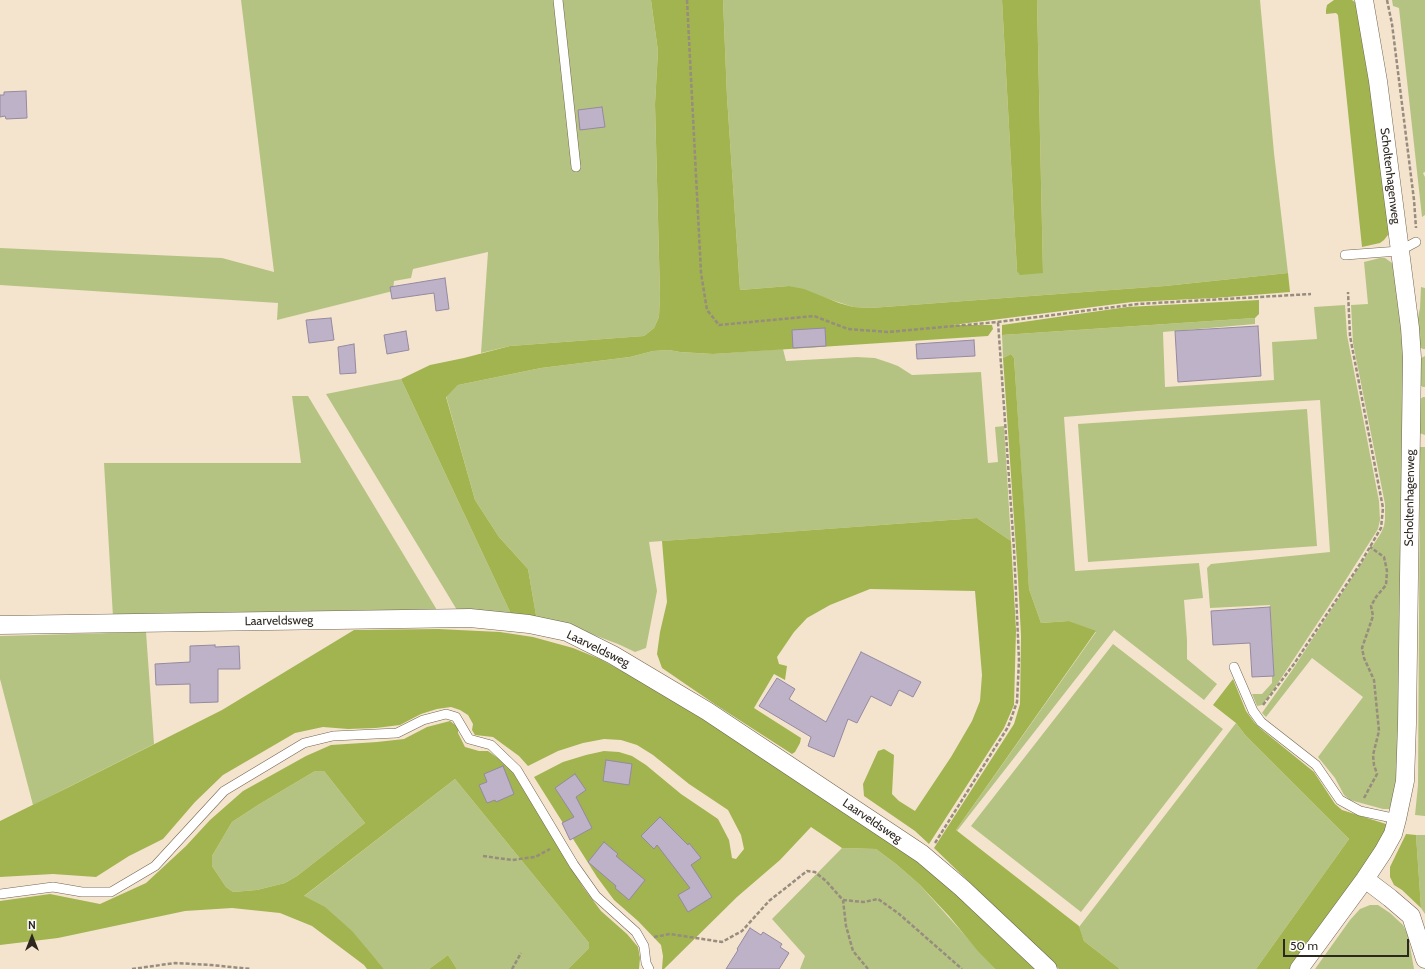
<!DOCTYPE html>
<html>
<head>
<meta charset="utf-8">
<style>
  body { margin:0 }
  #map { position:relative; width:1425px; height:969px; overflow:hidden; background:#f4e4ce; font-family:Cabin,sans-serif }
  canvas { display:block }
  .north { position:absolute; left:12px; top:917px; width:40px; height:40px; -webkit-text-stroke:3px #fff; paint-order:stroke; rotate:0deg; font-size:11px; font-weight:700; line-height:16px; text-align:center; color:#2d271f }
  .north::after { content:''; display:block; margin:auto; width:14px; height:18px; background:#2d271f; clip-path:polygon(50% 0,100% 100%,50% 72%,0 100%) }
  .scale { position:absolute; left:1283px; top:939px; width:126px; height:18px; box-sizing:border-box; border:2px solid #2d271f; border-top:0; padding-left:5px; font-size:12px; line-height:14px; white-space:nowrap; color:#2d271f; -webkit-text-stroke:3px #fff; paint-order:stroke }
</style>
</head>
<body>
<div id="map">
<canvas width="1425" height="969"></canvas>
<div class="north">N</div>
<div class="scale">50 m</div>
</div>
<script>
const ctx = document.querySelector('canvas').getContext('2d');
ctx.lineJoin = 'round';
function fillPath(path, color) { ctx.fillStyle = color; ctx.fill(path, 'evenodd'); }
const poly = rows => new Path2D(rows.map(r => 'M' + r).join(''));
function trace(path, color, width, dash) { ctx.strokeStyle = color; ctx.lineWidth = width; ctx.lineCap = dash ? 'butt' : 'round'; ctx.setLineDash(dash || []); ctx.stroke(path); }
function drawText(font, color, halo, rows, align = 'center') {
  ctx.font = font + ' Cabin,sans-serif'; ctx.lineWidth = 3; ctx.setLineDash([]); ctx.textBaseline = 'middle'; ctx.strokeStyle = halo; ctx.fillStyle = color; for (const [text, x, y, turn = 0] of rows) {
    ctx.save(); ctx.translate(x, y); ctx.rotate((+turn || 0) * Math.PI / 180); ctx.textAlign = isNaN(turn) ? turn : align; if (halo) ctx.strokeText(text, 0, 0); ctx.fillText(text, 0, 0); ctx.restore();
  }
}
const green = poly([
  [241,0,651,0,658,51,655,104,660,295,659,317,654,328,644,336,510,346,481,353,488,252,413,269,411,278,394,281,393,291,277,320,278,303,0,285,0,248,222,258,274,272],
  [723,0,1002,0,1017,271,1043,273,1037,0,1260,0,1274,153,1288,273,1165,286,871,308,853,307,789,286,740,290,727,97],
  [1392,0,1425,0,1425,172,1423,173,1425,177,1425,215,1422,217,1399,8,1393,6],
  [1380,258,1385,258,1395,265,1406,377,1400,751,1394,805,1389,809,1383,809,1350,800,1344,795,1335,778,1318,757,1363,697,1312,658,1266,717,1262,713,1293,669,1381,533,1384,526,1385,519,1385,504,1353,343,1351,305,1368,304,1364,262],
  [1421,287,1425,288,1425,349,1423,349,1417,346,1417,322,1420,308],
  [1345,305,1347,335,1379,501,1380,520,1378,529,1340,589,1272,692,1262,705,1257,706,1252,694,1262,694,1272,683,1272,676,1274,676,1270,605,1210,608,1207,568,1211,564,1330,552,1320,400,1138,411,1064,417,1075,571,1199,563,1203,598,1184,600,1187,640,1187,659,1217,684,1204,700,1114,630,957,831,956,830,1096,632,1069,621,1041,623,1029,589,1014,358,1011,354,1003,358,1002,335,1255,318,1255,324,1163,332,1165,387,1274,380,1272,342,1317,339,1314,307],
  [783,349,786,361,857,357,875,358,890,363,898,366,912,375,981,372,988,463,998,462,995,427,1004,426,1011,541,977,518,649,542,657,591,646,648,635,652,618,644,578,629,537,621,528,569,499,537,475,500,446,396,458,385,541,368,630,357,653,351,669,350,680,352,713,354],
  [1425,356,1425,387,1423,387,1418,384,1419,359],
  [401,379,512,616,460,615,326,394],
  [292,396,308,396,440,615,113,617,104,463,301,463],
  [1423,397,1425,397,1425,435,1419,433,1419,400],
  [1307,409,1317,546,1088,562,1078,424],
  [1420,447,1425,447,1425,816,1415,815,1418,785],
  [146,632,154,744,33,805,0,679,0,636],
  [1113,644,1223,729,1081,912,971,826],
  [1236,723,1246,736,1349,839,1256,969,1120,969,1084,941,1079,927],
  [315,771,324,771,365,823,297,876,285,883,257,890,233,892,226,887,212,866,212,856,232,822,258,805],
  [455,779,589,943,589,948,568,969,457,969,448,955,429,969,384,969,377,961,303,897],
  [1416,835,1425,835,1425,914,1421,908],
  [842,848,876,849,896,864,919,884,995,969,800,969,805,956,772,919],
  [1370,905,1378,905,1390,913,1403,925,1408,935,1414,969,1315,969,1350,920,1360,909]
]);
const forest = poly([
  [651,0,723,0,727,97,740,290,789,286,804,289,839,303,853,307,871,308,1165,286,1288,273,1290,292,1215,298,1132,302,953,325,992,325,993,329,988,336,713,354,680,352,669,350,653,351,630,357,541,368,458,385,446,397,475,500,499,537,528,569,537,621,512,616,401,379,430,365,464,358,510,346,644,336,654,328,659,317,660,295,655,104,658,51],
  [1002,0,1037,0,1043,273,1020,275,1017,271],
  [1334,0,1352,0,1356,3,1365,42,1391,231,1384,240,1380,243,1362,247,1338,15,1336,13,1326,14,1326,10,1327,5],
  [1259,300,1259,314,1255,318,1002,335,1002,325,1127,307],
  [1011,354,1014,358,1026,536,1029,589,1041,623,1069,621,1096,631,956,830,1079,926,1084,941,1120,969,1059,969,934,848,1014,724,1020,704,1021,636,1018,578,1003,358],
  [977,518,1011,541,1016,630,1014,705,1004,728,929,844,915,831,864,796,863,784,878,751,884,749,894,755,892,794,899,801,915,811,951,757,972,721,980,701,982,675,975,591,870,589,830,605,807,618,794,632,777,657,779,664,787,666,785,680,774,674,754,708,801,738,800,743,795,752,792,754,716,705,662,668,657,654,660,632,667,602,662,541],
  [438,629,500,632,533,637,573,648,600,659,657,690,754,749,933,869,1037,969,995,969,977,950,949,916,919,884,896,864,876,849,842,848,811,827,780,860,737,897,664,969,662,969,663,956,661,945,638,921,614,900,597,877,534,777,563,762,586,755,604,751,619,752,632,756,646,765,681,794,718,819,729,840,732,858,736,859,744,849,741,835,728,810,689,784,653,755,637,745,621,740,604,739,583,743,558,751,528,766,519,756,493,737,475,735,472,730,473,724,468,715,460,710,451,707,437,709,421,714,400,725,376,728,348,729,323,727,295,733,223,775,195,802,163,839,129,856,96,877,53,874,0,877,0,821,69,787,222,710,354,630],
  [1233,679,1246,711,1254,722,1261,729,1314,772,1335,804,1342,810,1386,824,1387,829,1359,878,1290,969,1256,969,1349,839,1246,736,1236,723,1213,705],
  [450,721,458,727,458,733,465,747,479,751,488,751,509,766,583,887,601,911,627,934,638,947,640,958,639,969,568,969,589,948,589,943,455,779,304,896,325,907,352,931,384,969,367,969,364,965,312,926,280,913,232,908,185,911,58,938,0,945,0,901,50,894,100,904,146,883,186,846,210,820,243,791,306,756,331,745,377,742,404,739,427,727],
  [315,771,324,771,365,823,297,876,285,883,257,890,233,892,226,887,212,866,212,856,232,822,258,805],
  [1406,834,1416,835,1421,908,1402,890,1394,885,1390,877,1390,867],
  [448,955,457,969,429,969]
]);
const building = poly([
  [26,91,27,118,6,119,5,116,0,117,0,95,4,95,4,92,26,91],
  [602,107,605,127,580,130,578,110,602,107],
  [445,278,449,309,436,311,434,293,392,299,390,287,445,278],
  [331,318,334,340,309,343,306,320,331,318],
  [1258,326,1261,376,1178,382,1175,331,1258,326],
  [825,328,826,346,793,348,792,330,825,328],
  [406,331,409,350,387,354,384,335,406,331],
  [974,340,975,356,917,359,916,344,974,340],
  [354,344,356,373,340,374,338,347,354,344],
  [1270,607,1274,676,1252,677,1250,643,1213,645,1211,611,1270,607],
  [215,645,215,647,239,646,240,669,218,669,218,702,190,703,190,684,156,685,155,664,190,662,190,646,215,645],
  [861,652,921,682,913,697,899,690,891,706,871,696,857,723,848,719,834,757,808,746,811,737,759,706,777,678,795,689,789,699,826,722,861,652],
  [606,760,632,764,629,785,603,781,606,760],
  [503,766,514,794,496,802,495,800,487,803,479,785,487,782,484,774,503,766],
  [575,774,586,790,576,797,592,828,570,840,562,823,574,817,555,788,575,774],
  [660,817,688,845,689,843,701,858,691,865,712,897,688,912,678,895,690,888,657,845,654,849,641,836,660,817],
  [604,842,618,854,616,856,645,880,629,900,615,888,616,886,588,862,604,842],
  [750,928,761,935,763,932,782,944,780,947,789,953,779,969,726,969,738,950,737,949,750,928]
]);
const path = poly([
  [687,0,701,273,707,310,719,325,814,316,848,329,888,332,998,322,1138,304,1311,294],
  [1387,0,1392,24,1414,200,1416,228],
  [1263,705,1294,664,1360,564,1381,528,1383,508,1350,336,1348,292],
  [1364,798,1377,774,1374,765,1373,755,1379,731,1374,680,1364,658,1362,648,1373,616,1371,606,1376,597,1386,585,1387,571,1384,557,1370,547],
  [935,843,1008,727,1017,702,1019,660,1014,549,998,322],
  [483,856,512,860,535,857,550,849],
  [843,900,864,902,878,899,898,913,962,969],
  [654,937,670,934,722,942,742,931,769,901,807,871,815,872,826,881,843,900,846,926,853,951,868,969],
  [132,969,175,963,211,965,251,969],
  [512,969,521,953]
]);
const lane = poly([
  [558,0,576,167],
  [1345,255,1399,251,1416,242],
  [1234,667,1253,711,1261,722,1316,765,1340,800,1360,811,1397,819],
  [0,894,53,887,82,892,111,892,155,866,224,791,304,743,333,736,397,733,423,720,446,714,456,717,469,739,491,745,517,770,574,865,596,896,636,932,644,946,646,963,649,969]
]);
const street = poly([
  [0,625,470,618,529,624,567,632,613,655,707,711,922,854,962,888,1048,969],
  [1365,879,1390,898,1411,916,1425,959],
  [1299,969,1365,879,1383,852,1393,834,1397,819,1405,781,1407,724,1412,358,1410,328,1378,81,1364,0]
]);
const streetNames = [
  ["Scholtenhagenweg",1390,176,83],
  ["Scholtenhagenweg",1410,498,-89],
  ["Laarveldsweg",279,621,-1],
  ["Laarveldsweg",598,649,26],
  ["Laarveldsweg",872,821,34]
];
fillPath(green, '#b5c382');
fillPath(forest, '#a1b44f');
fillPath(building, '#beb2c9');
trace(building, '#94899f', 1);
trace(lane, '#726551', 10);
trace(street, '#726551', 19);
trace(path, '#978c7d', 2.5, [4, 2]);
trace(lane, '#fff', 9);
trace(street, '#fff', 18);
drawText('12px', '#2d271f', '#fff', streetNames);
</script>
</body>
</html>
